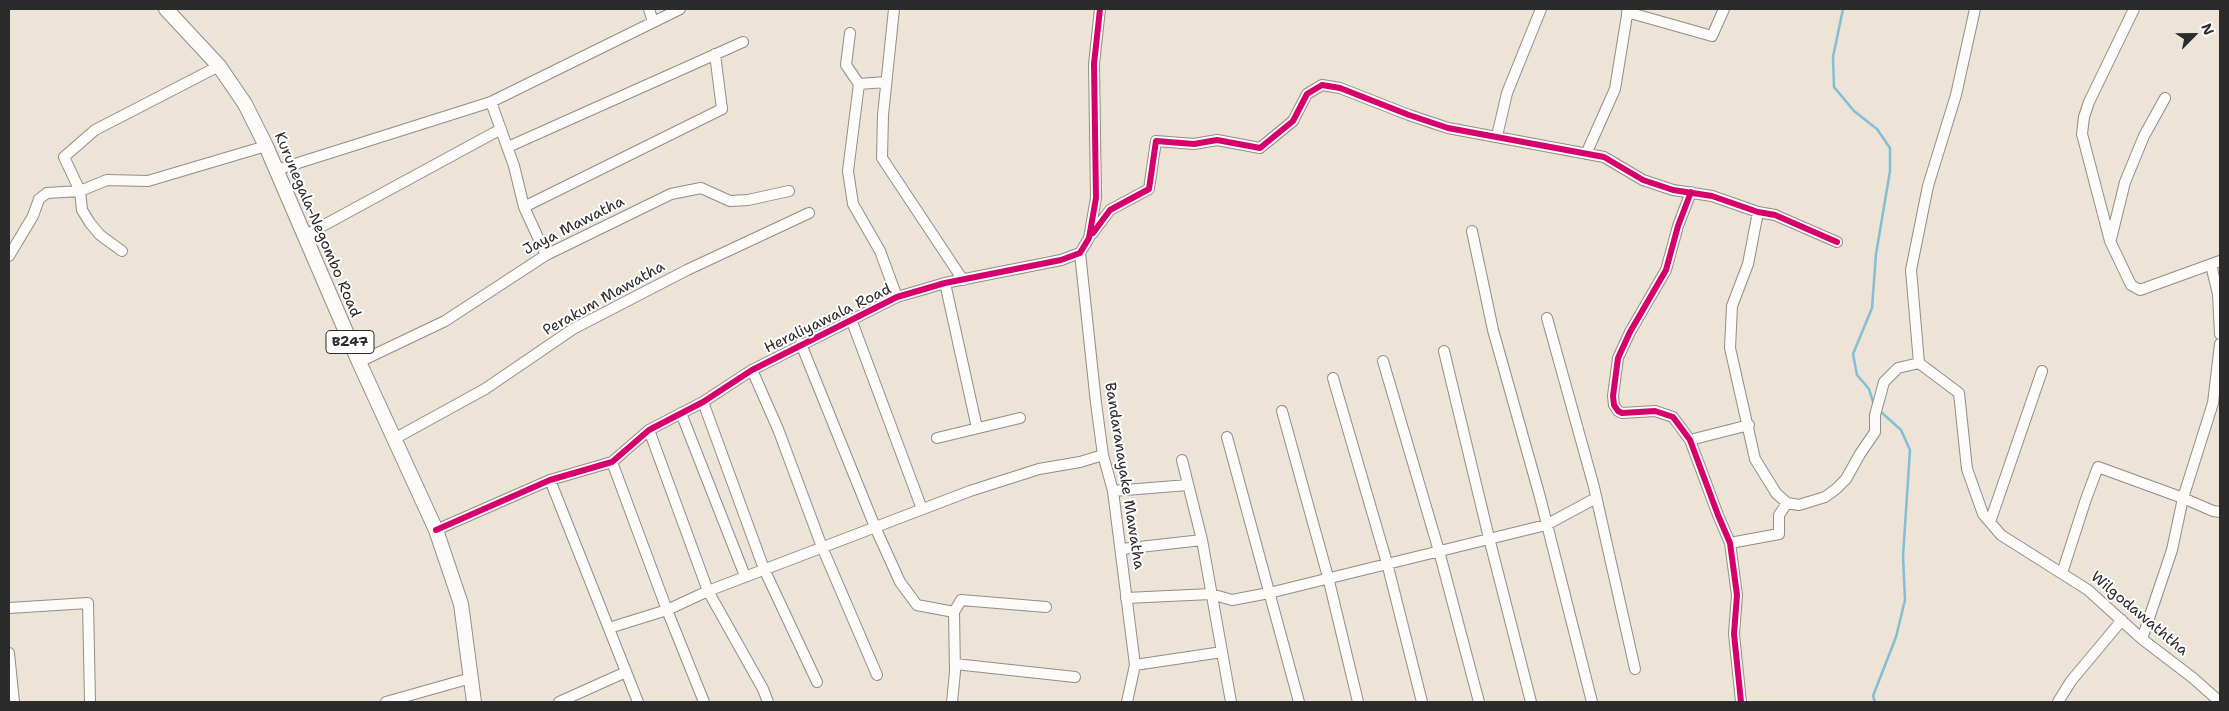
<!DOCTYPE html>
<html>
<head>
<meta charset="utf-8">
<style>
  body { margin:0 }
  #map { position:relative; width:2229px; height:711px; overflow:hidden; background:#ede3d7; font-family:"Shantell Sans",sans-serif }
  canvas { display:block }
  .frame { position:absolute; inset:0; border:10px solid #2b2b2b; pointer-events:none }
  .north { position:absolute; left:2169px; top:10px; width:50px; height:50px; -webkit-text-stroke:4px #fff; paint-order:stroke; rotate:67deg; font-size:14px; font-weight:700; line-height:20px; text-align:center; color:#2b2b2b }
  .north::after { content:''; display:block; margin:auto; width:18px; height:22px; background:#2b2b2b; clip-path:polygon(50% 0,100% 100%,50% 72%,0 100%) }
</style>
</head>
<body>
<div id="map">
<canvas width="2229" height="711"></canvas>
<div class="frame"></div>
<div class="north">N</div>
</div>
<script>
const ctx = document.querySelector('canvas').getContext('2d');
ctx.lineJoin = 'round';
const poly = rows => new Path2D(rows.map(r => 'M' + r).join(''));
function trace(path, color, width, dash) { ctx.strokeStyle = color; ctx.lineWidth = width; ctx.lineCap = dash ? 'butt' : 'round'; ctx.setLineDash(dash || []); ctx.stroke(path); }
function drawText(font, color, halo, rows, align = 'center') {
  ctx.font = font + ' "Shantell Sans",sans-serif'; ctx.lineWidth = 4; ctx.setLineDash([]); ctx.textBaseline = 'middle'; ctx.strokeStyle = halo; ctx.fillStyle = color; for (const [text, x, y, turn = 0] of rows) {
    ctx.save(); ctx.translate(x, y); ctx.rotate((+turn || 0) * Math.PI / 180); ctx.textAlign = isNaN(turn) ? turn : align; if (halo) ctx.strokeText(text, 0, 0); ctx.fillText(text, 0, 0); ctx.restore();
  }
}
const stream = poly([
  [1843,9,1833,57,1834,87,1854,111,1877,129,1890,148,1890,171,1876,254,1872,308,1853,354,1857,375,1869,389,1874,405],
  [1875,702,1873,696,1896,637,1905,600,1903,556,1910,450,1901,430,1880,411]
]);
const minor = poly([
  [649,9,653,22],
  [894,9,883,115,882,158,963,280],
  [2134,9,2089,102,2084,117,2082,134,2110,241,2131,285,2140,290,2220,261],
  [1627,12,1712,36,1724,9],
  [850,33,846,65,859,84,848,171,853,204,880,251,897,297],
  [859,84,886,82],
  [491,102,514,166,524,207],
  [1497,136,1507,93,1541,9],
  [508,147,743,42],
  [1586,154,1615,89,1628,9],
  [276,170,491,102,680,9],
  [1691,192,1678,226,1666,270,1630,332,1618,358,1613,396,1614,405,1618,411,1622,413,1655,411,1673,417,1690,440,1718,515,1730,543,1737,595,1734,634,1741,702],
  [1758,212,1748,264,1732,306,1730,348,1755,459,1776,493,1787,503,1799,505,1825,497,1836,489,1846,479,1860,454,1875,432,1875,415,1884,382,1898,368,1919,363],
  [1472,231,1493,330,1540,497,1592,702],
  [1092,234,1110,210,1149,189,1156,141,1194,144,1217,140,1260,148,1293,121,1307,94,1322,85,1340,88,1409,115,1448,128,1604,157,1643,180,1673,190,1712,196,1758,212,1775,215,1837,242],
  [304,236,501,129],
  [2111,239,2125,182,2144,136,2165,98],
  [122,251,100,235,90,223,82,210,80,191,64,157,95,130,219,66],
  [1080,253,1096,403,1103,455,1113,491,1135,665,1127,702],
  [546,255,524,207,722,109,715,54],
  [9,256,33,216,39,199,47,193,80,191,107,180,148,181,266,146],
  [2211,265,2218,294,2220,334],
  [945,283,977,428],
  [1547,318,1594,487,1635,669],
  [851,319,922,509],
  [801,344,875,527,900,582,917,605,954,612],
  [1444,351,1489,538,1531,702],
  [1383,361,1439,551,1479,702],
  [359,362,445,321,546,255,671,194,701,188,730,201,748,200,789,191],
  [1919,363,1959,393,1967,469,1983,514,2001,535,2088,590,2142,639,2193,678,2220,702],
  [1919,363,1911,270,1928,186,1956,95,1975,9],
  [752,370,778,429,822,547,877,675],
  [1333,378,1387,563,1422,702],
  [703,402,764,569,817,682],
  [1282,411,1328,577,1358,702],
  [681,413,745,576],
  [649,430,708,591,763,689,768,702],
  [1227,437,1299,702],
  [937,438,1020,418],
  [394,439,485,389,573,329,687,270,809,213],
  [1690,440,1749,425],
  [1182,460,1202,540,1231,702],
  [612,462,667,610,704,702],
  [550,480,638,702],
  [1113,491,1188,485],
  [1990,522,2042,371],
  [436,530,550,480,612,462,649,430,703,402,752,370,897,297,945,283,1061,260,1080,253,1089,238,1096,198,1094,64,1100,9],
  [1730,543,1779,534,1779,515,1787,503],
  [1122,549,1202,540],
  [2062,573,2086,499,2098,467,2183,498,2213,511,2220,512],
  [1126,598,1211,594,1232,600,1269,593,1546,525,1596,498],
  [9,608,88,603,90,702],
  [609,628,667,610,708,591,970,491,1039,469,1080,462,1103,455],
  [2142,639,2172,550,2183,498,2213,403,2220,344],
  [9,653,14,702],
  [955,664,1075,677],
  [1135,665,1222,652],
  [386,702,471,678],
  [559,702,626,672],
  [952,702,955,672,954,612,961,600,1046,607],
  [2058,702,2071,681,2122,620]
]);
const major = poly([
  [166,9,219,66,245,104,266,146,359,362,436,530,461,604,474,702]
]);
const cycleway = poly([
  [1691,192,1678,226,1666,270,1630,332,1618,358,1613,396,1614,405,1618,411,1622,413,1655,411,1673,417,1690,440,1718,515,1730,543,1737,595,1734,634,1741,702],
  [1093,233,1110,210,1149,189,1156,141,1194,144,1217,140,1260,148,1293,121,1307,94,1322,85,1340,88,1409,115,1448,128,1604,157,1643,180,1673,190,1712,196,1758,212,1775,215,1837,242],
  [436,530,550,480,612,462,649,430,703,402,752,370,897,297,945,283,1061,260,1080,253,1089,238,1096,198,1094,64,1100,9]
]);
const shields = [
  [350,342,48]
];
const shieldNames = [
  ["B247",350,342]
];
const streetNames = [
  ["Kurunegala-Negombo Road",317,225,67],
  ["Jaya Mawatha",574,226,-27],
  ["Perakum Mawatha",604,299,-29],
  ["Heraliyawala Road",828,319,-26],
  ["Bandaranayake Mawatha",1124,476,81],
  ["Wilgodawaththa",2139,614,40]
];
trace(stream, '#82bed4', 2.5);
trace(minor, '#928d87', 12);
trace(major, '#928d87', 16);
trace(minor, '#fcfbf9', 10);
trace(major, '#fcfbf9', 14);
trace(cycleway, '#d6006c', 6);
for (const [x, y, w] of shields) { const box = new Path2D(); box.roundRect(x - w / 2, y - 11.5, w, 23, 4); ctx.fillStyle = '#fff'; ctx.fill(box); trace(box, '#2b2b2b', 1); }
drawText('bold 14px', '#2b2b2b', null, shieldNames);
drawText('15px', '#2b2b2b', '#fff', streetNames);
</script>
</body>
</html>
